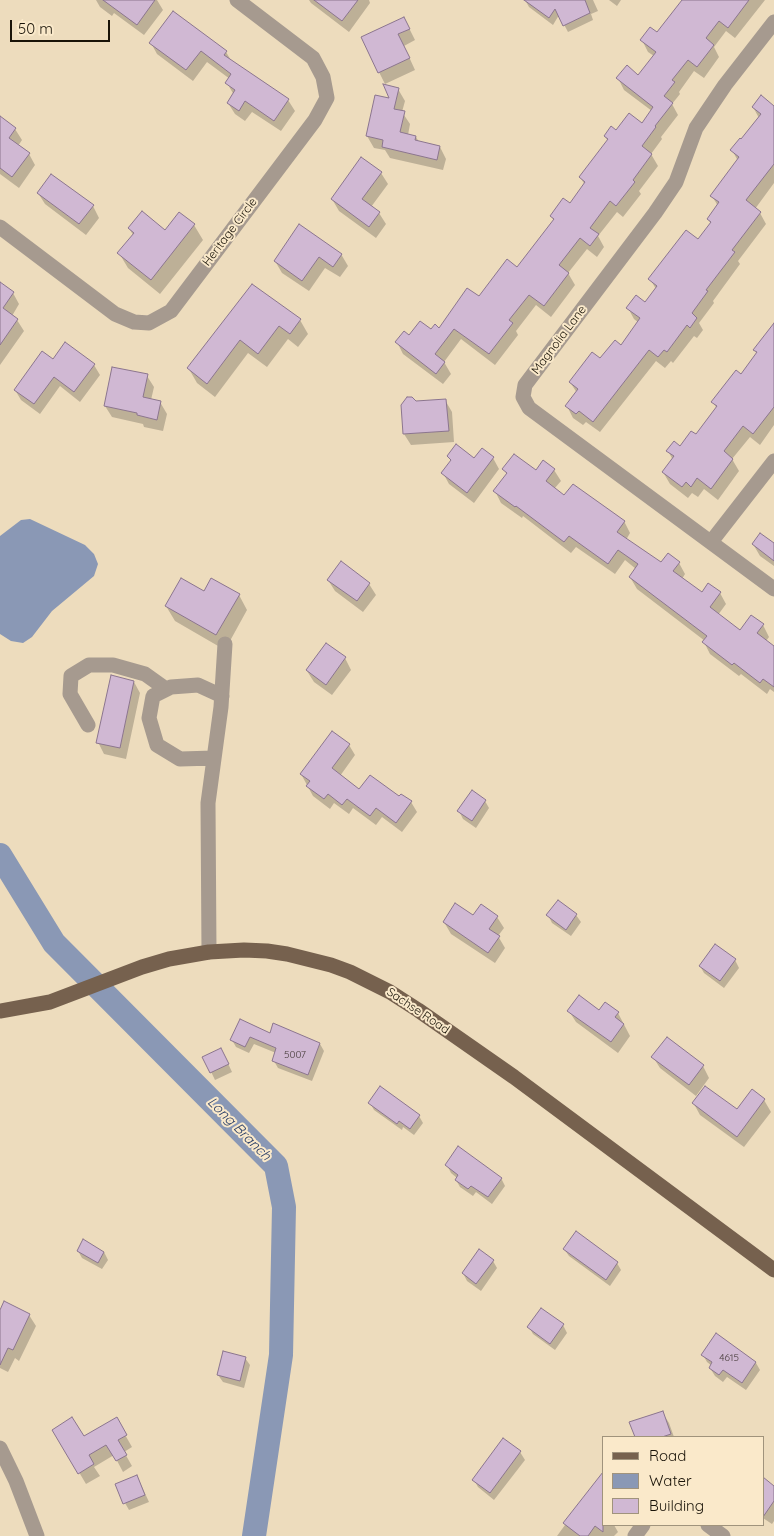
<!DOCTYPE html>
<html>
<head>
<meta charset="utf-8">
<style>
  body { margin:0 }
  #map { position:relative; width:774px; height:1536px; overflow:hidden; background:#eddcbd; font-family:Quicksand,sans-serif }
  canvas { display:block }
  .legend { position:absolute; left:602px; top:1436px; width:162px; height:90px; box-sizing:border-box; background:#fae9ca; border:1px solid #a0937c; margin:0; padding:6px 9px; list-style:none; font-size:15px; color:#191308 }
  .legend li { display:flex; align-items:center; gap:10px; height:25px }
  .legend b { width:25px; border:1px solid #a0937c }
  .scale { position:absolute; left:10px; top:20px; width:100px; height:22px; box-sizing:border-box; border:2px solid #191308; border-top:0; padding-left:6px; font-size:15px; line-height:18px; white-space:nowrap; color:#191308; -webkit-text-stroke:4px #fae9ca; paint-order:stroke }
</style>
</head>
<body>
<div id="map">
<canvas width="774" height="1536"></canvas>
<ul class="legend">
<li><b style="height:6px;background:#76614e"></b>Road</li>
<li><b style="height:14px;background:#8a98b5"></b>Water</li>
<li><b style="height:14px;background:#d0b8d3"></b>Building</li>
</ul>
<div class="scale">50 m</div>
</div>
<script>
const ctx = document.querySelector('canvas').getContext('2d');
ctx.lineJoin = 'round';
function fillPath(path, color) { ctx.fillStyle = color; ctx.fill(path, 'evenodd'); }
const poly = rows => new Path2D(rows.map(r => 'M' + r).join(''));
function trace(path, color, width, dash) { ctx.strokeStyle = color; ctx.lineWidth = width; ctx.lineCap = dash ? 'butt' : 'round'; ctx.setLineDash(dash || []); ctx.stroke(path); }
function drawText(font, color, halo, rows, align = 'center') {
  ctx.font = font + ' Quicksand,sans-serif'; ctx.lineWidth = 4; ctx.setLineDash([]); ctx.textBaseline = 'middle'; ctx.strokeStyle = halo; ctx.fillStyle = color; for (const [text, x, y, turn = 0] of rows) {
    ctx.save(); ctx.translate(x, y); ctx.rotate((+turn || 0) * Math.PI / 180); ctx.textAlign = isNaN(turn) ? turn : align; if (halo) ctx.strokeText(text, 0, 0); ctx.fillText(text, 0, 0); ctx.restore();
  }
}
const water = poly([
  [30,519,85,545,94,554,98,564,94,576,52,611,32,637,23,643,11,641,0,634,0,536,21,520]
]);
const shadow = poly([
  [96,0,157,0,163,10,144,35,114,13,112,16,100,7],
  [309,0,369,0,370,3,349,32,311,3],
  [525,0,593,0,598,11,591,14,593,20,568,32,559,15,553,25,529,7],
  [609,0,621,0,617,6],
  [683,0,765,0,735,38,726,31,714,47,719,57,704,78,694,71,679,92,680,94,672,104,678,115,661,137,662,139,651,154,658,166,639,191,641,194,623,217,617,212,598,236,604,247,597,257,587,249,568,273,575,285,551,317,536,305,516,331,518,335,495,365,461,339,444,362,451,374,443,384,403,354,397,342,409,337,439,329,518,269,554,221,551,216,570,204,585,185,580,177,608,141,605,137,617,132,642,125,652,111,624,90,618,78,639,76,654,56,648,52,642,40,657,34],
  [404,18,415,40,404,46,415,70,385,84,379,72],
  [151,43,226,52,232,62,288,100,295,111,281,131,252,112,245,121,235,114,228,103,234,95,227,83,230,79,207,62,193,81,157,54],
  [398,89,405,101,402,112,410,124,408,135,416,137,419,142,440,147,446,159,443,170,390,158,385,150,374,148,367,136],
  [753,107,774,107,774,183,755,209,760,213,766,224,738,261,740,264,713,301,714,303,699,323,703,330,697,338,694,336,673,363,671,361,665,368,656,361,600,432,586,422,583,425,573,418,567,406,577,393,570,382,621,346,639,323,634,319,628,308,645,304,656,289,650,279,698,241,711,224,708,219,718,206,712,196,738,161,732,150,742,141,759,118],
  [0,126,15,129,22,140,18,146,29,154,35,165,19,188,0,174],
  [381,173,388,184,371,207,379,213,386,224,376,238,339,211,332,199],
  [38,193,93,206,99,218,86,235,45,204],
  [179,214,194,225,203,240,160,294,128,268,119,253,133,235,129,228,165,231],
  [341,254,348,266,340,277,325,268,309,291,282,273,275,261],
  [253,285,300,320,308,334,298,347,288,339,267,367,248,353,215,397,197,383,189,369],
  [0,287,13,293,19,304,12,316,17,320,24,331,0,365],
  [774,324,774,425,760,445,750,437,732,459,739,471,718,500,704,489,698,497,692,493,688,498,670,484,663,472,673,460,668,451,681,447,696,436,717,409,713,402,741,376,757,354,754,350],
  [53,361,94,365,100,375,80,402,60,386,40,414,21,400,15,390],
  [147,376,154,387,151,400,160,402,167,414,163,431,144,427,143,424,112,417,105,406],
  [445,400,452,412,454,442,411,445,404,434,415,402],
  [449,456,474,460,493,458,499,469,474,503,449,484,443,473,452,461],
  [504,469,536,472,554,470,561,481,554,489,565,497,624,521,630,533,626,540,661,564,679,563,685,574,682,579,702,594,720,593,726,604,718,615,740,632,763,625,769,637,766,641,774,648,774,692,770,689,767,694,741,674,739,676,710,654,704,642,705,641,637,589,630,577,636,569,625,560,615,574,576,547,571,553,523,516,522,518,501,503,495,491,507,475],
  [753,544,774,544,774,566,760,556],
  [328,580,369,584,376,595,363,612,335,591],
  [205,592,239,595,247,610,225,650,175,621,166,606],
  [345,658,351,670,332,695,314,682,307,671],
  [134,682,140,693,126,759,104,754,98,742],
  [349,745,355,755,340,776,360,790,411,802,417,812,402,832,382,817,376,825,353,808,349,814,334,803,330,809,313,796,301,774],
  [485,801,489,808,476,828,463,819,459,811],
  [558,902,576,915,581,922,571,936,552,923,548,915],
  [473,917,497,917,504,928,498,936,505,948,495,963,451,934,444,922],
  [735,960,739,968,724,988,704,973,700,966],
  [569,1011,618,1013,630,1036,618,1053,576,1022],
  [241,1021,270,1035,320,1044,324,1051,312,1081,278,1068,274,1061,276,1053,254,1044,249,1053,236,1047,232,1040],
  [204,1057,225,1057,232,1072,215,1080],
  [653,1057,703,1066,709,1078,696,1096,660,1068],
  [764,1100,771,1112,744,1147,700,1115,694,1104,737,1111],
  [370,1103,419,1116,423,1123,414,1135,403,1127,402,1130,374,1110],
  [447,1165,501,1178,505,1186,492,1204,476,1192,473,1196,460,1187,456,1180,457,1178,451,1173],
  [564,1249,617,1263,621,1270,610,1286,569,1256],
  [78,1251,104,1252,108,1260,102,1269,82,1258],
  [493,1261,497,1268,481,1291,467,1281,463,1273],
  [541,1310,563,1325,567,1333,555,1350,533,1334,529,1327],
  [0,1313,29,1315,36,1326,19,1361,15,1358,8,1372,0,1368],
  [716,1335,756,1363,760,1370,746,1390,727,1377,723,1382,715,1376,710,1368,712,1366,707,1362,703,1355],
  [245,1358,250,1365,244,1388,223,1382,218,1375],
  [662,1412,669,1423,674,1437,636,1437,631,1423],
  [116,1419,132,1447,124,1452,132,1466,123,1472,114,1455,94,1467,100,1476,86,1484,54,1430,83,1438],
  [503,1440,520,1452,525,1460,494,1500,478,1487,474,1480],
  [137,1476,149,1502,129,1510,125,1503],
  [763,1479,774,1487,774,1521,772,1524,763,1518],
  [564,1523,614,1525,618,1532,614,1536,557,1536,565,1525]
]);
const river = poly([
  [0,855,54,943,276,1166,284,1207,281,1355,254,1536]
]);
const building = poly([
  [103,0,155,0,137,25,103,0],
  [314,0,358,0,342,21,314,0],
  [524,0,585,0,590,13,563,26,555,9,549,18,524,0],
  [682,0,749,0,728,28,719,21,706,38,714,45,697,67,688,60,672,80,675,82,664,96,673,103,655,126,656,127,642,146,652,154,633,180,635,182,616,206,610,201,590,228,599,234,590,246,580,238,559,265,569,273,544,306,529,295,509,320,513,323,489,354,454,329,435,354,445,362,436,374,395,342,404,331,409,335,420,321,431,329,435,324,439,328,467,288,479,296,507,259,517,267,554,219,550,216,563,198,570,203,585,182,579,177,608,139,604,136,611,126,616,130,629,113,642,123,653,107,616,78,627,65,638,75,656,52,640,40,650,27,657,32,682,0],
  [173,11,227,51,224,55,289,99,274,121,245,101,239,111,227,103,235,90,225,83,231,74,201,51,186,70,149,43,173,11],
  [404,17,410,29,398,34,410,58,378,73,361,37,404,17],
  [383,84,399,88,394,109,405,111,400,132,416,136,415,140,440,146,437,160,382,147,383,140,366,136,375,95,389,98,383,84],
  [761,95,774,106,774,164,746,200,761,212,732,250,735,252,706,290,708,291,692,313,697,318,690,328,687,325,667,352,664,350,658,357,649,350,593,422,579,411,576,414,565,406,578,389,569,382,592,352,600,358,615,340,621,345,640,318,626,308,636,295,645,302,657,286,648,279,686,230,698,239,711,222,707,219,719,202,710,196,739,157,730,150,740,138,741,139,761,114,752,107,761,95],
  [0,116,16,128,9,138,30,153,12,177,0,168,0,116],
  [361,157,382,172,362,199,380,212,369,227,331,199,361,157],
  [51,174,94,205,79,224,37,193,51,174],
  [142,211,165,230,179,212,195,224,151,280,117,253,134,233,128,228,142,211],
  [299,224,342,254,333,267,319,257,302,281,274,261,299,224],
  [0,282,14,292,3,308,18,319,0,345,0,282],
  [252,284,301,319,290,334,279,326,258,354,240,340,207,384,187,368,252,284],
  [774,323,774,407,753,434,743,426,724,451,733,459,711,489,697,478,691,487,686,482,682,487,662,472,674,456,666,451,674,441,680,446,691,431,696,434,717,406,711,402,736,370,741,374,757,352,753,350,774,323],
  [65,342,95,364,74,392,54,377,34,404,14,390,42,351,53,359,65,342],
  [112,367,148,374,143,397,161,401,157,420,137,415,137,413,104,406,112,367],
  [407,397,412,397,416,401,446,399,449,431,403,434,401,405,407,397],
  [456,444,474,458,482,448,494,457,467,493,441,473,451,460,447,456,456,444],
  [514,454,536,470,543,460,555,469,546,481,564,495,573,484,625,521,617,532,661,562,668,553,680,562,673,571,702,592,708,583,721,592,710,607,740,630,751,615,764,624,757,633,774,646,774,687,763,679,760,683,734,663,732,665,702,642,707,636,629,577,638,564,618,550,608,564,569,536,564,542,516,506,515,507,493,491,507,473,502,469,514,454],
  [760,533,774,543,774,561,752,544,760,533],
  [341,561,370,583,357,601,327,580,341,561],
  [181,578,204,591,211,578,240,594,216,635,165,606,181,578],
  [326,643,346,657,326,685,306,670,326,643],
  [111,675,134,681,120,748,96,743,111,675],
  [332,731,350,744,332,768,359,789,370,775,399,796,401,794,412,801,396,823,376,808,370,816,347,799,342,805,328,794,324,799,306,786,310,781,300,774,332,731],
  [472,790,486,800,472,821,457,811,472,790],
  [558,900,577,914,566,930,546,915,558,900],
  [455,903,473,915,481,904,498,916,489,929,500,936,488,953,443,922,455,903],
  [715,944,736,959,720,981,699,966,715,944],
  [579,995,599,1010,605,1002,619,1012,615,1017,624,1024,611,1042,567,1011,579,995],
  [240,1019,270,1033,273,1023,320,1043,308,1075,272,1061,276,1048,250,1037,245,1047,230,1040,240,1019],
  [667,1037,704,1065,689,1085,651,1057,667,1037],
  [221,1048,229,1064,210,1073,202,1057,221,1048],
  [380,1086,420,1115,410,1129,399,1121,397,1124,368,1103,380,1086],
  [705,1086,737,1109,752,1089,765,1099,737,1137,692,1103,705,1086],
  [458,1146,502,1178,488,1197,471,1186,468,1189,455,1180,458,1175,445,1165,458,1146],
  [576,1231,618,1262,606,1280,563,1249,576,1231],
  [83,1239,104,1252,98,1263,77,1251,83,1239],
  [479,1249,494,1260,476,1284,462,1273,479,1249],
  [4,1301,30,1314,13,1350,8,1348,0,1365,0,1310,4,1301],
  [541,1308,564,1324,550,1344,527,1327,541,1308],
  [716,1333,756,1362,742,1383,723,1370,719,1375,709,1368,712,1362,701,1355,716,1333],
  [223,1351,246,1357,240,1381,217,1375,223,1351],
  [663,1411,671,1434,662,1437,635,1437,629,1422,663,1411],
  [72,1417,84,1436,117,1417,127,1435,118,1440,127,1455,116,1461,106,1445,89,1455,94,1464,78,1474,52,1430,72,1417],
  [503,1438,521,1451,490,1493,472,1480,503,1438],
  [603,1472,603,1532,595,1526,588,1536,580,1536,563,1523,603,1472],
  [137,1475,145,1495,123,1504,115,1484,137,1475],
  [763,1477,774,1486,774,1501,763,1517,763,1477]
]);
const minor = poly([
  [774,22,725,85,696,128,676,182,655,213,525,385,523,397,529,408,774,589],
  [0,227,115,314,134,322,149,323,171,311,315,120,327,98,323,77,313,58,237,0],
  [711,542,774,461],
  [88,725,70,694,71,676,89,665,113,665,145,674,166,689],
  [214,758,180,759,157,745,149,718,153,696,171,687,198,685,222,696],
  [209,952,208,803,221,707,225,644],
  [0,1448,16,1481,37,1536],
  [708,1525,723,1536],
  [635,1536,643,1525]
]);
const major = poly([
  [0,1011,50,1002,142,967,169,959,209,952,244,950,267,951,287,954,331,965,350,972,390,992,418,1010,514,1077,774,1270]
]);
const numberNames = [
  ["5007",295,1055],
  ["4615",729,1358]
];
const streetNames = [
  ["Heritage Circle",230,232,-53],
  ["Magnolia Lane",559,340,-53],
  ["Sachse Road",418,1011,34]
];
const waterNames = [
  ["Long Branch",239,1129,45]
];
fillPath(water, '#8a98b5');
fillPath(shadow, '#0003');
trace(river, '#8a98b5', 24);
fillPath(building, '#d0b8d3');
trace(building, '#8b758e', 1);
trace(minor, '#a69a8f', 15);
trace(major, '#76614e', 15);
drawText('10px', '#473c3b', null, numberNames);
drawText('12px', '#191308', '#fae9ca', streetNames);
drawText('italic 14px', '#2b3f68', '#fae9ca', waterNames);
</script>
</body>
</html>
